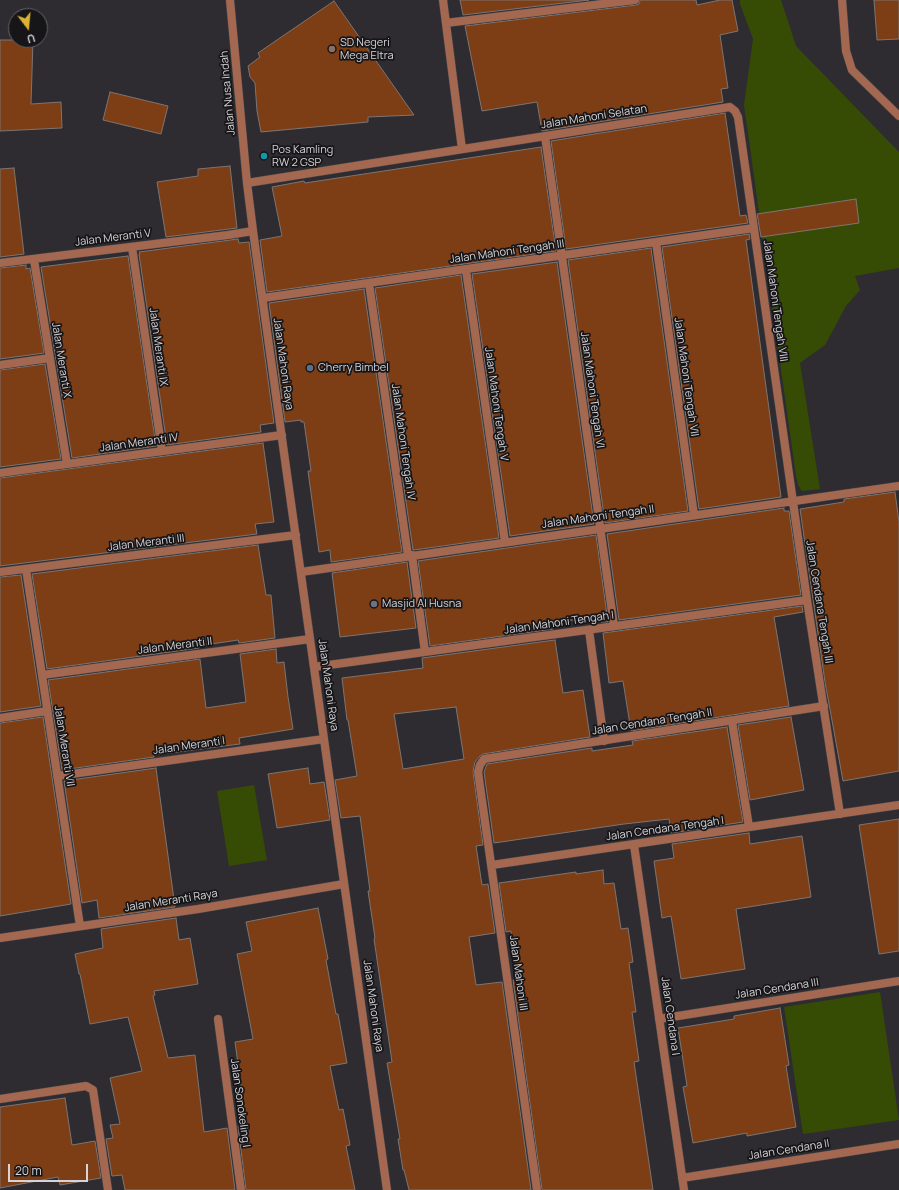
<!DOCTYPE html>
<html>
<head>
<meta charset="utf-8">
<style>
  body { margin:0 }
  #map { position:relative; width:899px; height:1190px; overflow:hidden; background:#2e2c31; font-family:Manrope,sans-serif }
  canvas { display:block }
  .north { position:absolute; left:8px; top:8px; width:40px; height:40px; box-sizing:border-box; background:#161517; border:1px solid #636164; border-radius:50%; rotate:164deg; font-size:11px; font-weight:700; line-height:16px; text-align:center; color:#d6d4d8 }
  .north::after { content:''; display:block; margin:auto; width:14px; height:18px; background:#dcb233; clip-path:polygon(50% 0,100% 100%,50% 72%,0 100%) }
  .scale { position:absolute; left:8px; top:1164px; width:80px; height:18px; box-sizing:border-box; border:2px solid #d6d4d8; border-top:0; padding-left:5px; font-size:12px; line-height:14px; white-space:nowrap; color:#d6d4d8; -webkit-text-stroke:3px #161517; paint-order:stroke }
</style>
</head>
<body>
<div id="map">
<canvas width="899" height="1190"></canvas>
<div class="north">U</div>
<div class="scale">20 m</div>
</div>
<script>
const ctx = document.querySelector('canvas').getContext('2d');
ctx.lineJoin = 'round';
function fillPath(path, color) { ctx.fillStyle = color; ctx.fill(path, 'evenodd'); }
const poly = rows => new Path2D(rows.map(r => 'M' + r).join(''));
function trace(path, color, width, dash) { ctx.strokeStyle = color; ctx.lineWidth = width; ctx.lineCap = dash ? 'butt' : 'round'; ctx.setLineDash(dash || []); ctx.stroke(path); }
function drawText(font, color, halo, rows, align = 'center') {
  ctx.font = font + ' Manrope,sans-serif'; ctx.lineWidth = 3.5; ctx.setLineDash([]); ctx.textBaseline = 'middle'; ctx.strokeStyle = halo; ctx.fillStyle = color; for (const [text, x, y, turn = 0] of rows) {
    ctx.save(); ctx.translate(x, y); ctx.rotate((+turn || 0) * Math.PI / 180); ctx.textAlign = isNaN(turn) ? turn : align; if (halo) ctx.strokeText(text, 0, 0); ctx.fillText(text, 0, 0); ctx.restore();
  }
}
const green = poly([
  [740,0,781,0,796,46,899,152,899,268,855,276,860,290,846,306,825,345,800,363,820,489,802,491,798,485,796,476,744,105,753,39,740,4],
  [254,785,267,860,229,866,217,791],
  [880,992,899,1120,803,1134,784,1007]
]);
const building = poly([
  [460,0,589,0,463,15,460,0],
  [640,0,696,0,697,5,720,0,732,0,738,31,720,35,728,88,721,89,723,102,542,131,537,102,482,111,465,26,636,5,639,4,640,0],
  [874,0,899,0,899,39,877,40,874,0],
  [334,1,414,115,368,117,368,122,261,132,257,111,255,83,250,77,248,66,260,57,258,53,334,1],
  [0,40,33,40,31,104,61,102,62,128,0,131,0,40],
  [110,92,168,106,161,134,103,120,110,92],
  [725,113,740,216,746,215,748,223,566,249,551,141,725,113],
  [541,147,556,251,267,292,260,240,282,236,272,187,304,181,305,183,541,147],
  [230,166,237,228,166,237,157,182,198,176,198,169,230,166],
  [14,168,24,254,0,257,0,169,14,168],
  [856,199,859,223,761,237,757,214,856,199],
  [749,234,750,239,746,240,781,497,699,509,662,247,749,234],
  [238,239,239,243,249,242,274,423,260,425,261,432,167,445,139,254,140,254,139,252,238,239],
  [651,248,688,511,605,523,568,260,651,248],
  [128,256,156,446,72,458,41,267,128,256],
  [557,262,594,524,510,536,472,274,557,262],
  [26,265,26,269,30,268,44,353,0,359,0,268,26,265],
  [461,275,499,538,414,550,413,550,375,288,461,275],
  [364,289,402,552,331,562,330,550,319,552,308,471,311,471,304,422,301,422,301,420,285,422,269,303,364,289],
  [45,364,61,459,0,467,0,370,45,364],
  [263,443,274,522,255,524,257,534,0,566,0,478,263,443],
  [895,492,899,522,899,771,843,781,825,682,800,509,844,502,844,499,895,492],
  [784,508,784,511,789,511,801,595,619,620,607,534,784,508],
  [596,535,608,622,601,622,601,616,552,623,553,629,430,646,418,561,596,535],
  [258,545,266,595,271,595,275,638,239,643,238,640,198,646,199,648,47,669,32,574,258,545],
  [407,562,416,628,340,637,332,573,407,562],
  [21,575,41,706,0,712,0,577,21,575],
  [802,606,803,612,774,617,789,706,631,731,623,681,609,683,603,633,802,606],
  [555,640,563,693,583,690,590,737,483,754,480,756,475,762,473,772,483,845,476,846,482,885,488,884,495,933,469,937,476,985,502,982,531,1190,409,1190,404,1170,403,1170,398,1139,400,1139,387,1063,392,1062,374,939,375,938,368,891,370,891,360,816,341,818,335,780,357,776,348,720,347,720,342,678,423,668,422,658,555,640],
  [456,707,464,759,403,769,394,714,456,707],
  [276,649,277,663,284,662,288,697,293,729,239,738,240,744,154,755,154,757,62,770,48,680,200,659,206,708,246,702,240,654,276,649],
  [43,717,71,904,0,916,0,723,43,717],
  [791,717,804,790,750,800,738,725,791,717],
  [727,727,743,822,671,833,669,819,624,824,494,843,484,772,487,764,592,748,592,751,633,745,632,741,727,727],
  [156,768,175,907,99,918,97,900,82,903,64,781,156,768],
  [308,768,310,784,324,782,330,820,277,828,268,774,308,768],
  [899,819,899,951,879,954,859,825,899,819],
  [749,833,750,844,802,836,811,897,736,909,745,969,681,979,671,916,662,918,654,861,674,858,672,844,749,833],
  [603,870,604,884,614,883,621,929,628,928,633,962,629,963,636,1012,632,1012,639,1061,634,1062,653,1190,542,1190,513,980,518,980,511,931,506,932,499,883,576,872,576,874,603,870],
  [318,908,328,959,326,960,336,1014,338,1014,347,1063,330,1066,339,1110,343,1109,350,1145,346,1146,355,1190,246,1190,238,1126,246,1124,235,1042,253,1039,237,954,252,951,246,922,318,908],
  [176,918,179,940,190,938,198,984,154,991,155,995,153,996,168,1058,195,1055,204,1132,227,1128,235,1190,125,1190,122,1175,112,1176,106,1139,113,1138,110,1125,120,1124,110,1078,142,1071,128,1017,90,1024,80,974,79,974,75,954,103,948,101,929,176,918],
  [780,1008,789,1065,786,1066,796,1127,747,1136,747,1133,693,1143,683,1087,687,1086,678,1028,734,1019,734,1016,780,1008],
  [65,1098,72,1145,95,1141,101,1178,60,1185,58,1177,0,1188,0,1107,65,1098]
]);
const minor = poly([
  [230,0,247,183,253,231,387,1190],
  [443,0,462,149],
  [842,0,846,51,852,70,899,116],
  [446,23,635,0],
  [545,136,614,626],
  [247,183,730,107,735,111,738,117,807,600,840,814],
  [656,242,694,515],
  [132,247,162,451],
  [34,260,67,464],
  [0,263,228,235,253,231],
  [466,270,505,542],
  [369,283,408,556],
  [263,298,754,228],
  [0,365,50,358],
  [0,473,282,435],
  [412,555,425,652],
  [26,569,80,926],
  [0,572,296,535],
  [301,572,899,486],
  [589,630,604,741],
  [314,667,807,600],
  [42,675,310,639],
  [0,718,47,711],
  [732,721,749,827],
  [57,776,324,739],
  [634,845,684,1190],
  [492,865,899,805],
  [0,938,198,909,344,884],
  [218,1019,241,1190],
  [659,1019,899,981],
  [0,1099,86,1086,93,1090,108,1190],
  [682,1178,899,1144],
  [537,1190,478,772,480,765,484,759,824,706]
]);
const markers = [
  [332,49,4,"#8d6e63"],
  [264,156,4,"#0f9aa8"],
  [310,368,4,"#5c6f8a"],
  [374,604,4,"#6b7280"]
];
const poiNames = [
  ["SD Negeri",340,43],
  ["Mega Eltra",340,56],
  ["Pos Kamling",272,150],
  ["RW 2 GSP",272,163],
  ["Cherry Bimbel",318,368],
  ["Masjid Al Husna",382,604]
];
const streetNames = [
  ["Jalan Nusa Indah",228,93,-95],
  ["Jalan Mahoni Selatan",594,117,-9],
  ["Jalan Meranti V",113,238,-7],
  ["Jalan Mahoni Tengah III",507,252,-8],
  ["Jalan Mahoni Tengah VIII",775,301,82],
  ["Jalan Meranti IX",158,347,82],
  ["Jalan Meranti X",61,360,81],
  ["Jalan Mahoni Raya",283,364,82],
  ["Jalan Mahoni Tengah VII",686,377,82],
  ["Jalan Mahoni Tengah VI",592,390,82],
  ["Jalan Mahoni Tengah V",496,404,82],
  ["Jalan Mahoni Tengah IV",403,442,82],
  ["Jalan Meranti IV",139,443,-8],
  ["Jalan Mahoni Tengah II",598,517,-8],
  ["Jalan Meranti III",146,543,-7],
  ["Jalan Cendana Tengah III",819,602,81],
  ["Jalan Mahoni Tengah I",559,623,-8],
  ["Jalan Meranti II",175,646,-7],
  ["Jalan Mahoni Raya",328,685,82],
  ["Jalan Cendana Tengah II",652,722,-9],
  ["Jalan Meranti VII",64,746,81],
  ["Jalan Meranti I",189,746,-8],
  ["Jalan Cendana Tengah I",665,829,-8],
  ["Jalan Meranti Raya",171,901,-9],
  ["Jalan Mahoni III",518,973,82],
  ["Jalan Cendana III",777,989,-9],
  ["Jalan Mahoni Raya",373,1006,82],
  ["Jalan Cendana I",670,1016,82],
  ["Jalan Sonokeling I",240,1103,82],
  ["Jalan Cendana II",789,1150,-9]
];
fillPath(green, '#364c05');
fillPath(building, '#7e3e15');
trace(building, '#7c7572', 1);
trace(minor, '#49474c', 9);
trace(minor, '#a46851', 8);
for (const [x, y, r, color] of markers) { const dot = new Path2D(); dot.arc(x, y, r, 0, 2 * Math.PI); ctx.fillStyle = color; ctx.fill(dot); trace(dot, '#161517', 1.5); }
drawText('11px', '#d6d4d8', '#161517', poiNames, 'left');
drawText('11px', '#d6d4d8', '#161517', streetNames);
</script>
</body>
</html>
